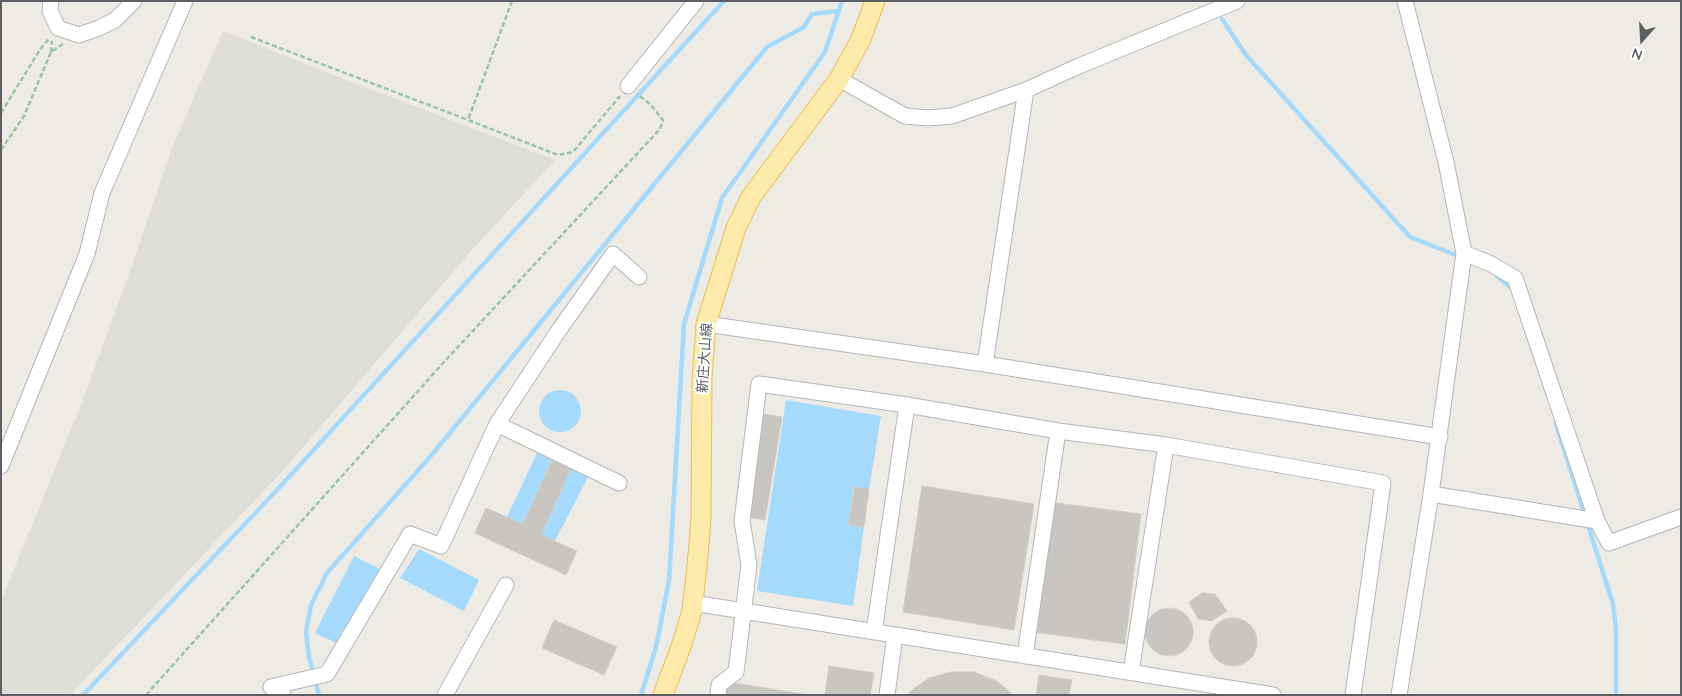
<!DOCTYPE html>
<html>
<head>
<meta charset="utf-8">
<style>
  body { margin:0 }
  #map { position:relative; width:1682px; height:696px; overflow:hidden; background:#eeebe4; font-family:Quicksand,sans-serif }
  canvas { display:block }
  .frame { position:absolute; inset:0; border:2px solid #5c6064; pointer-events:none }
  .north { position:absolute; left:1617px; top:15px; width:50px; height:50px; -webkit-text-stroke:4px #fff; paint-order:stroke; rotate:199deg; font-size:14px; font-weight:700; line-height:20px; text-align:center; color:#5c6064 }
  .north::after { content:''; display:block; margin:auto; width:18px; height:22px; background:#5c6064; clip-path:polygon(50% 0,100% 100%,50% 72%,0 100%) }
</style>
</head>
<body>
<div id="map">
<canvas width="1682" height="696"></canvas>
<div class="frame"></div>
<div class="north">N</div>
</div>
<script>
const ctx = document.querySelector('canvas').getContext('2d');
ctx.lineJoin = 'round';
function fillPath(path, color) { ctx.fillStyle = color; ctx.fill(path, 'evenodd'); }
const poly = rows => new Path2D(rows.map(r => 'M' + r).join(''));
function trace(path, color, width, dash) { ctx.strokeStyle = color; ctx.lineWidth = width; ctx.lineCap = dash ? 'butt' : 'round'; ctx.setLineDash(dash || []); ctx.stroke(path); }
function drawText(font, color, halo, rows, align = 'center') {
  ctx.font = font + ' Quicksand,"Noto Sans JP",sans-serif'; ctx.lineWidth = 4; ctx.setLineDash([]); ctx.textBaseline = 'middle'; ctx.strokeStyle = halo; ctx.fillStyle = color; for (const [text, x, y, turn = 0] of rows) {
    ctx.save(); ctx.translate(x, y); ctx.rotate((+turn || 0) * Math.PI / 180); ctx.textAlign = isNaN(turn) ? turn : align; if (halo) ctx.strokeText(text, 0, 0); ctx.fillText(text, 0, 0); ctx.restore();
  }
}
const industrial = poly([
  [223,31,318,69,555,160,471,251,280,474,70,695,1,695,1,601,81,405,130,271,172,148]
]);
const water = poly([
  '539 411a21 21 0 1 1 42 0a21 21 0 1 1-42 0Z',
  [786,400,881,416,869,489,853,488,849,525,864,527,853,606,757,591],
  [537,453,552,460,523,524,507,517],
  [571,469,588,477,555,541,541,535],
  [419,549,479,580,464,611,400,578],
  [354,556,380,569,339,644,315,633]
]);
const stream = poly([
  [1222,19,1246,55,1410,237,1453,254],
  [1497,276,1514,290],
  [1556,424,1613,604,1616,629,1616,695],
  [83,695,277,490,724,1],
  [319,695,309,657,306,632,311,605,327,573,430,457,767,47,804,27,812,14,838,11],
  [641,695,656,647,669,581,684,324,722,198,825,52,842,1]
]);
const building = poly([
  [764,414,782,417,765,520,748,517,764,414],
  [552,460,571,469,541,535,577,551,566,575,475,533,486,508,523,524,552,460],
  [922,486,1034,504,1014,630,903,612,922,486],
  [854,487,869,489,864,527,849,525,854,487],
  [1049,502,1141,514,1125,644,1033,632,1049,502],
  [1202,593,1215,594,1227,611,1212,621,1198,619,1189,602,1202,593],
  '1145 632a24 24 0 1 1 48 0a24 24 0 1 1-48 0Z',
  '1209 642a24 24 0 1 1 48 0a24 24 0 1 1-48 0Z',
  [554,620,617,647,604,675,542,648,554,620],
  [829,666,874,673,870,695,825,695,829,666],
  [951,672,974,672,997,681,1013,695,908,695,911,691,929,678,951,672],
  [1039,675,1072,680,1069,695,1036,695,1039,675],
  [728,682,808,695,726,695,728,682]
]);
const path = poly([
  [512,1,468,120,558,155,573,152,620,96],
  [251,37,468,120],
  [51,52,52,41],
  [1,113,41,48,49,39],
  [1,150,24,116,51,52,63,44],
  [146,695,444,362,660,129,663,120,650,104,637,94]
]);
const minor = poly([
  [51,1,50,11,58,28,79,35,99,28,115,20,134,1],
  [839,79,905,116,928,118,952,116,1026,90,1079,66,1237,1],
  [628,86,696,1],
  [1464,253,1491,264,1515,278,1597,521],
  [706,324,985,364,1440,437],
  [985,364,1026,90],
  [907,405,1058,431,1025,656],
  [497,424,559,330,613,254,639,277],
  [1058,431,1166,445,1131,672],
  [1166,445,1383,483,1353,695],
  [1,466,87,254,102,193,185,1],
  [1431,494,1597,521,1609,543,1681,517],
  [693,603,1273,695],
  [283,695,271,687,327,674,410,534,441,546,497,424,619,483],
  [445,695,506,585],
  [718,695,719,685,736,672,749,565,742,521,759,384,907,405,874,632],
  [887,695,895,635],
  [1399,695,1431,494,1464,253,1446,162,1405,1]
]);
const major = poly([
  [663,695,682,644,692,611,697,566,701,519,702,380,706,324,736,228,751,197,839,79,861,39,875,1]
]);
const streetNames = [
  ["新庄大山線",705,358,-86]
];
fillPath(industrial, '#dfddd8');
fillPath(water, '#a5dafc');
trace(stream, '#a5dafc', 4.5);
fillPath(building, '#c9c6c1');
trace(building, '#d2ccc2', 1);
trace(minor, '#b4b6ba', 17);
trace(major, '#ecbe5e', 21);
trace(path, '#9ac5a4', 2.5, [5, 2.5]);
trace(minor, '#fff', 15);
trace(major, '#fcebaa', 19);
drawText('14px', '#5c6064', '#fff', streetNames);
</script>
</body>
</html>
